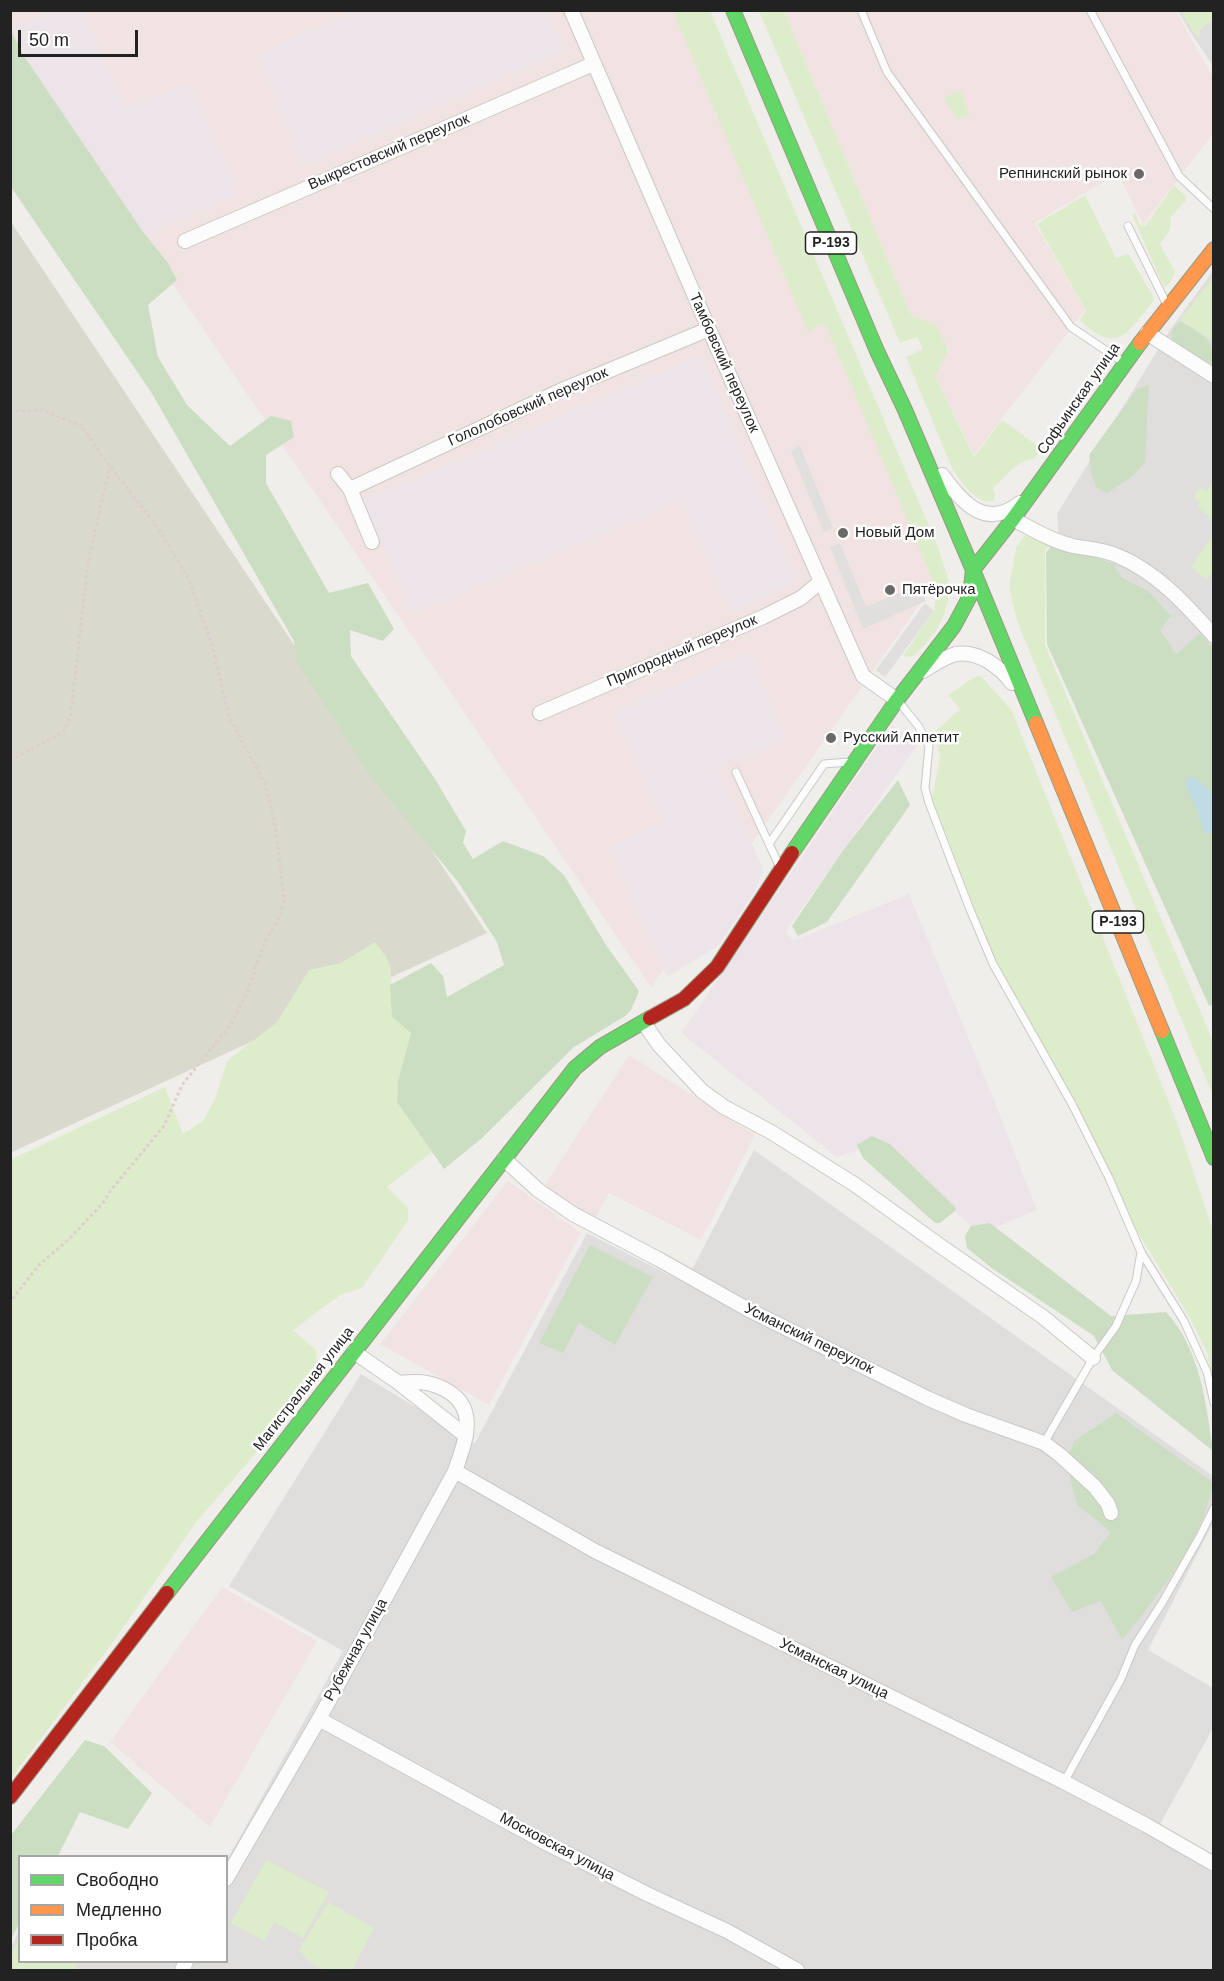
<!DOCTYPE html>
<html>
<head>
<meta charset="utf-8">
<style>
	body { margin:0 }
	#map { position:relative; width:1224px; height:1981px; overflow:hidden; background:#f0eeeb; font-family:Arial,sans-serif }
	canvas { display:block }
	.frame { position:absolute; inset:0; border:12px solid #222; pointer-events:none }
	.legend { position:absolute; left:18px; top:1855px; width:210px; height:108px; box-sizing:border-box; background:#fff; border:2px solid #a7a7a7; margin:0; padding:8px 10px; list-style:none; font-size:18px; color:#222 }
	.legend li { display:flex; align-items:center; gap:12px; height:30px }
	.legend b { width:30px; border:2px solid #a7a7a7 }
	.scale { position:absolute; left:18px; top:30px; width:120px; height:27px; box-sizing:border-box; border:3px solid #222; border-top:0; padding-left:8px; font-size:18px; line-height:21px; white-space:nowrap; color:#222; -webkit-text-stroke:4px #fff; paint-order:stroke }
</style>
</head>
<body>
<div id="map">
<canvas width="1224" height="1981"></canvas>
<div class="frame"></div>
<ul class="legend">
<li><b style="height:8px;background:#63d668"></b>Свободно</li>
<li><b style="height:8px;background:#ff974d"></b>Медленно</li>
<li><b style="height:8px;background:#b3261e"></b>Пробка</li>
</ul>
<div class="scale">50 m</div>
</div>
<script>
const c = document.querySelector('canvas').getContext('2d');
c.lineJoin = 'round';
function fillPath(path, color) { c.fillStyle = color; c.fill(path, 'evenodd'); }
function strokePath(path, color, width, dash) { c.strokeStyle = color; c.lineWidth = width; c.lineCap = dash ? 'butt' : 'round'; c.setLineDash(dash || []); c.stroke(path); }
function label(font, color, halo, rows, align = 'center') {
  c.font = font + ' Arial,sans-serif'; c.lineWidth = 5; c.setLineDash([]); c.textBaseline = 'middle'; c.strokeStyle = halo; c.fillStyle = color; for (const [text, x, y, turn = 0] of rows) {
    c.save(); c.translate(x, y); c.rotate((+turn || 0) * Math.PI / 180); c.textAlign = isNaN(turn) ? turn : align; if (halo) c.strokeText(text, 0, 0); c.fillText(text, 0, 0); c.restore();
  }
}
fillPath(new Path2D(`
	M1178,11h35v55l-22,-33z
	M1213,271v734l-146,-356 -10,-135 113,-184z
	M754,1150l459,326v47l-65,127 65,38v40l-60,109 60,36v97h-1202v-24l8,-15 1,31h144l5,1 1,-1h56l1,-102 116,-209 -114,-65 132,-212 114,69 112,-210 98,50z`), '#dfdedc');
fillPath(new Path2D(`
	M10,11h695l229,573 -283,403 -640,-940z
	M784,11h392l37,67v55l-70,92 -25,-52 -83,50 50,87 -111,145 -39,-79v-52l-24,-8z
	M629,1055l126,80 -54,105 -92,-47 -14,26 -15,-7 -35,-27z
	M508,1181l73,52 -92,172 -109,-61z
	M222,1587l95,54 -107,186 -100,-85z`), '#f1e3e1');
fillPath(new Path2D(`
	M356,10l190,1 18,40 -260,115 -47,-112z
	M52,11h31l41,98 66,-26 48,111 -65,29 -38,19 -99,-160 -24,-55z
	M701,355l96,227 -67,31 -48,-112 -270,113 -50,-116 70,-26z
	M749,652l36,88 -67,29 45,100 -8,22 -37,55 -51,31 -59,-131 56,-24 -51,-109z
	M892,725l26,19 -132,187 4,8 5,1 114,-46 83,201 45,115 -57,24 -100,-91 -43,14 -156,-124z`), '#ede4e9');
fillPath(new Path2D(`
	M11,222l476,711 -477,220z`), '#d9d9cd');
fillPath(new Path2D(`
	M1188,10l25,1v9l-13,10 -1,10 -17,-26z
	M673,11h37l230,541c1,8 5,15 7,23 8,30 -11,64 -36,82l-8,-1 31,-45 2,-12 -3,-18 -107,-256 -4,-1 -14,7z
	M759,11h25l127,305 24,8 13,26 -13,26 39,81 28,-37 40,29 -8,10c-18,2 -29,18 -41,30l2,5 -1,7c-17,5 -34,-20 -42,-33l-46,-111 17,-8 -6,-12 -17,6z
	M960,91l10,24 -12,5 -14,-22z
	M1174,185l11,10 1,5 -15,17 -1,13 -10,14 15,28 -5,11 -6,4 -32,-72 3,-2 5,12 5,1z
	M1085,195l31,63 11,-4 2,1 24,41 1,4c-24,30 -37,58 -74,20l6,-9 -49,-87z
	M1213,277v64l-33,-21z
	M1213,482v37l-16,-12 3,-5 -7,-5 7,-9 6,3z
	M1025,535l29,8 -9,6v96l168,396v55l-196,-475 -8,-34 7,-39z
	M1213,535v36l-6,9 -16,-13z
	M981,676l31,35 166,414 35,106v151l-6,-30 -18,-36 -49,-80 -115,-214 -30,-61 -63,-162 8,-41 -4,-27 24,-22 -12,-14 27,-18z
	M375,942l12,16 4,12 1,47 19,16 -13,47 -1,22 35,50 -45,35 21,21v12l-46,68 -22,7 -47,35 23,20 2,23 -64,82 -57,66 -81,117 -105,140 -1,-618 155,-73 18,47 20,-13 12,-22 12,-38 50,-39 32,-52 32,-7z
	M266,1860l63,32 -26,46 -29,-16 -10,19 -33,-18z
	M328,1902l46,26 -22,42c-26,1 -36,1 -53,-20z
	M19,1938l1,24h58l-4,8h-63v-15z`), '#ddeccb');
fillPath(new Path2D(`
	M10,29l14,27 119,176 25,31 9,17 -29,25 10,52 29,48 43,41 41,-30 20,5 3,16 -28,18v28l63,110 39,-10 26,46 -11,12 -33,-11 1,26 84,123 31,52 -3,12 10,16 30,-18 40,15 21,19 42,70 33,46 -8,19 -6,6 -51,31 -93,92 -37,30 -47,-67 1,-22 13,-47 -19,-16 -2,-32 41,-22 12,13 4,21 57,-32 -7,-23 -39,-60 -90,-109 -71,-111 -3,-21 -143,-249 -140,-205z
	M1180,321c17,11 37,17 32,41l-6,3 -34,-23 -1,-10z
	M1149,385l-4,77 -12,14 -26,17 -10,-5 -6,-15 -2,-18 48,-66z
	M1051,546l34,7 29,11 8,14 26,13 23,25 -11,14 16,24 24,-21 13,16v144l-18,-15 -9,1 19,54 8,1 1,170 -5,2 -162,-362 -1,-91z
	M898,780l12,25 -83,117 -29,14 -6,-10 52,-77z
	M872,1136l18,8 66,64 -1,3 -15,12h-5l-72,-65 -6,-13z
	M990,1223l121,93 55,-4c34,37 40,90 47,139l-101,-81 -18,-34 -101,-67 -26,-21 -2,-12 6,-10z
	M590,1245l63,32 -38,68 -36,-22 -16,30 -24,-10z
	M1116,1413l97,70c-10,58 -55,112 -91,157l-21,-39 -29,11 -21,-35 43,-23 17,-22 -34,-27 -11,-44 8,-20z
	M85,1740l19,6 48,47 -24,36 -48,-17 -22,44h-38l-1,68 -8,16v-105z`), '#cbdec1');
fillPath(new Path2D(`
	M800,446l33,82 -9,4 -33,-81z
	M840,543l26,64 52,-22 8,16 -63,28 -33,-82z
	M925,603l9,8 -49,66 -9,-7z`), '#e0dfde');
fillPath(new Path2D(`
	M1190,777l5,1 18,15v41l-8,-1c-4,-7 -5,-16 -8,-24 -5,-9 -10,-18 -12,-28z`), '#bfdbe3');
const lane = new Path2D(`
	M861,10l26,62 184,255 52,35
	M1090,10l89,166 35,33
	M1128,226l40,81
	M899,702l20,25 10,19 -4,42 4,15 40,104 24,57 79,140 37,74 32,74 43,69 23,51 7,31
	M736,772l33,72
	M779,865l-10,-21 55,-80 25,-2
	M1044,1443l49,-85 23,-32 20,-45 5,-29
	M1064,1782l57,-103 14,-34 27,-42 37,-65 15,-30`);
const street = new Path2D(`
	M571,10l138,319 154,347 34,24
	M185,241l408,-177
	M1147,333l67,43
	M338,474l12,15 22,53
	M942,475c21,28 43,55 78,28
	M350,489l212,-99 147,-61
	M1013,519c19,10 39,22 60,27 15,3 30,3 45,10 39,16 68,49 96,80
	M923,671c10,-6 21,-14 33,-17 22,-4 44,13 56,29
	M540,713l223,-96 38,-19 19,-16
	M644,1023l15,22 43,46 22,16 47,25 83,52 85,61 104,72 50,41
	M504,1159l34,31 35,24 87,46 89,50 180,89 37,16 78,28 16,12 35,32 13,17 3,9
	M399,1383l67,53
	M455,1471l140,80 469,231 82,43 68,39
	M319,1719l229,125 99,50 80,37 70,39
	M226,1879l93,-160 136,-248c10,-29 25,-64 -11,-82 -16,-8 -28,-8 -45,-6l-45,-31
	M182,1970l4,-8`);
const fast = new Path2D(`
	M733,10l144,341 28,59 68,160 63,153
	M792,853l105,-153 57,-74 16,-30 3,-26 40,-51 127,-176
	M1162,1031l52,127
	M167,1593l408,-525 25,-21 50,-29`);
const slow = new Path2D(`
	M1140,343l74,-94
	M1036,723l126,308`);
const jam = new Path2D(`
	M650,1018l34,-19 33,-32 75,-114
	M10,1797l157,-204`);
strokePath(lane, '#c9c8c7', 9);
strokePath(street, '#c9c8c7', 16);
strokePath(fast, '#999a82', 16);
strokePath(slow, '#999a82', 16);
strokePath(jam, '#999a82', 16);
strokePath(new Path2D(`
	M10,412l32,-2 40,16 20,30 54,69 32,52 24,68 17,71 37,70 10,45 8,68 -3,15 -18,32 -16,47 -15,30 -50,62 -18,41 -53,64 -8,13 -35,37 -29,25 -29,37
	M10,760l45,-23 10,-7 6,-18 17,-150 22,-96`), '#dccecd', 3, [3, 3]);
strokePath(lane, '#fdfcfc', 7);
strokePath(street, '#fdfcfc', 14);
strokePath(fast, '#63d668', 14);
strokePath(slow, '#ff974d', 14);
strokePath(jam, '#b3261e', 14);
for (const [x, y, r, color] of [
	[1139,174,6,"#6a6968"],
	[843,533,6,"#6a6968"],
	[890,590,6,"#6a6968"],
	[831,738,6,"#6a6968"]
]) { const dot = new Path2D(); dot.arc(x, y, r, 0, 2 * Math.PI); c.fillStyle = color; c.fill(dot); strokePath(dot, '#fff', 2); }
for (const [x, y, w] of [
	[831,243,51],
	[1118,922,51]
]) { const box = new Path2D(); box.roundRect(x - w / 2, y - 11, w, 22, 4.5); c.fillStyle = '#fff'; c.fill(box); strokePath(box, '#222', 1.5); }
label('bold 14px', '#222', null, [
	["Р-193",831,243],
	["Р-193",1118,922]
]);
label('15px', '#222', '#fff', [
	["Выкрестовский переулок",389,152,-23],
	["Тамбовский переулок",724,363,66],
	["Софьинская улица",1079,399,-55],
	["Гололобовский переулок",528,407,-24],
	["Пригородный переулок",682,651,-23],
	["Усманский переулок",809,1339,26],
	["Магистральная улица",304,1389,-52],
	["Рубежная улица",356,1650,-61],
	["Усманская улица",834,1669,26],
	["Московская улица",557,1847,28]
]);
label('15px', '#222', '#fff', [
	["Репнинский рынок",1127,174,"right"],
	["Новый Дом",855,533],
	["Пятёрочка",902,590],
	["Русский Аппетит",843,738]
], 'left');
</script>
</body>
</html>
